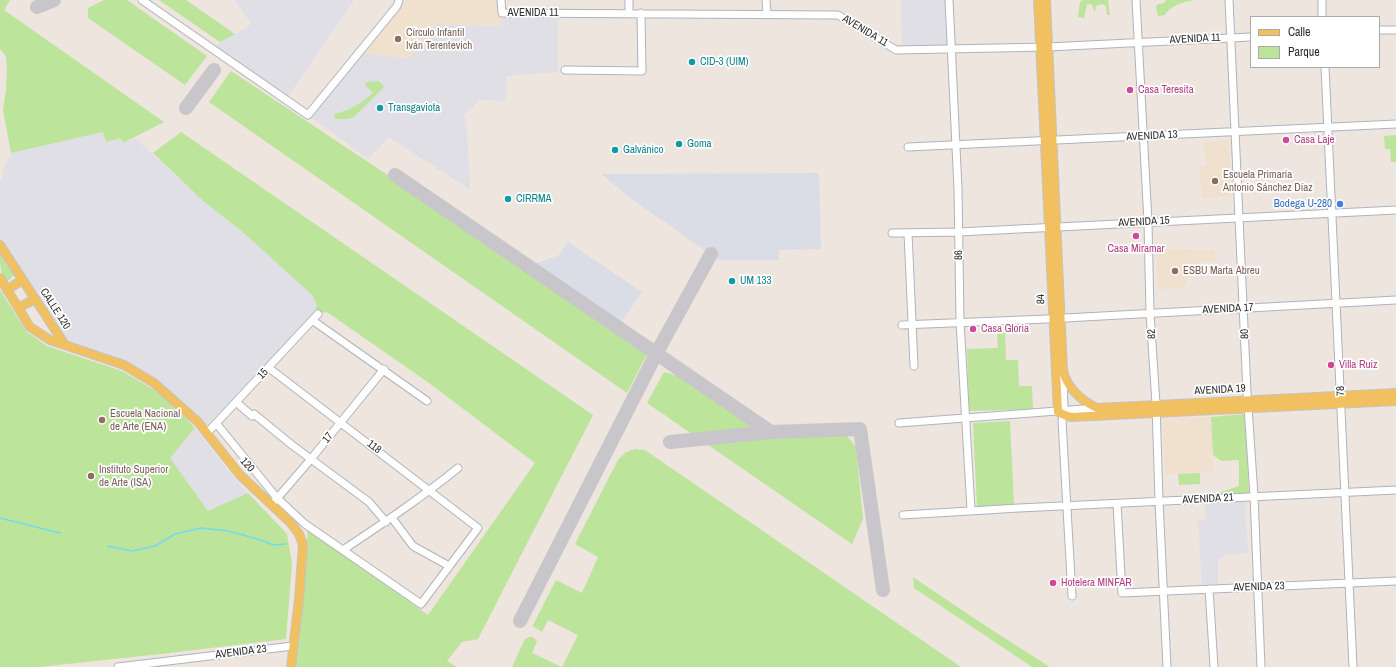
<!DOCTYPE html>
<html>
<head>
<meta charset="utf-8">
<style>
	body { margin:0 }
	#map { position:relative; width:1396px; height:667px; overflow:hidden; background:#eee5de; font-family:"Archivo Narrow",sans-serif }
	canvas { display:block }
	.legend { position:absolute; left:1250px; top:16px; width:130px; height:52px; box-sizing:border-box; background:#fff; border:1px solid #ababab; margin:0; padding:5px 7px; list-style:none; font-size:12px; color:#2c2c2c }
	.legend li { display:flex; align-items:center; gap:8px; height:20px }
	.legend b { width:20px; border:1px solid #ababab }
</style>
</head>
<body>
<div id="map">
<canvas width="1396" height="667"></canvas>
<ul class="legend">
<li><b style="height:5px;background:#f1c060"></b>Calle</li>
<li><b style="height:11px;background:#bce49b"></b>Parque</li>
</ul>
</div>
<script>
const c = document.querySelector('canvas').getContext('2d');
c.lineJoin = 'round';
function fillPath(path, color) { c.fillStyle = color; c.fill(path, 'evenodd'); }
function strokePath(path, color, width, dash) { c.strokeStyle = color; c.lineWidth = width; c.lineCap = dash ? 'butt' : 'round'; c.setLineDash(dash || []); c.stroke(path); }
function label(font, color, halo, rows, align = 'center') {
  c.font = font + ' "Archivo Narrow",sans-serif'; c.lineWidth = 3.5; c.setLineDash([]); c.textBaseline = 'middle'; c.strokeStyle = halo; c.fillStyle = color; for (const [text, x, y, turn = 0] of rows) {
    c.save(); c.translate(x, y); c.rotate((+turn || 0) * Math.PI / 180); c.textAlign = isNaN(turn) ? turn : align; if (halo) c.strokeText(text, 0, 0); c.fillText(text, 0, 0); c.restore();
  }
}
fillPath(new Path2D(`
	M234,0h120l-67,98 -72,-50 5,-6 28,-15 3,-4z
	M901,0h48l2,50h-49z
	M502,13h56v59l-51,4 -2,25 -25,-1 -16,15 3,16 3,59 -81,-53 -21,22 -60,-44 51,-62 50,5 28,-34 64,2z
	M103,132l3,10 14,-4 3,5 12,-5 67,62 43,34 18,16 49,45 5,10 -3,9 -111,115 -49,-46 -30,-18 -59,-20 -65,-100v-64l2,-1 1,-10 8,-17z
	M195,428l35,45 18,20 -40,18 -38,-53z
	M1245,501l3,52 -24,2 -1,4 -5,1v24h-16l-4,-64 8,-1 -1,-17z`), '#e0dfe6');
fillPath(new Path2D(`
	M405,0h96l1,26 -65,-2 -28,34 -50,-5z
	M1229,140l2,56 -29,2 -3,-32 7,-1 -2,-23z
	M1191,249l5,2 19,-1 1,11 -22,2 1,5 -6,6 -2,7 -4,7 -25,1 -2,-39z
	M1211,417l2,54 -48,3 -3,-56z`), '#efe1ce');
fillPath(new Path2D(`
	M819,173l2,76 -42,1v10h-60l-82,-57 -36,-29z
	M568,242l74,50 -24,35 -89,-61 30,-11z`), '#dadde6');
fillPath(new Path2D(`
	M0,0h10l-6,10 160,112 -41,21 -3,-5 -14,4 -3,-10 -92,21 -8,-43 3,-20 1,-23 -1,-11 -6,-7z
	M104,0h23l80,56 -22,29 -97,-67v-10z
	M159,0h27l49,34 -15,8z
	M1083,0h25l2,15h-3l-1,-9 -4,-2 -6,2 -1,6 -1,-1 -2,-6 -5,-1 -3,14 -6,-1 2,-15z
	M1166,0h29c-11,2 -25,5 -30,15l-7,1 -2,-9 2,-3 6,-1z
	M231,71l241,160 175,123 -20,39 -418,-291z
	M379,81l5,6 -30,30 -6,2h-13l-1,-5 14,-4 12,-7 13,-10 -8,-8 2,-3z
	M181,132l412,283 -115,224 -16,3 -15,19 10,6h-163l14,-137 120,85 107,-152 -106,-80 -102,-71 -13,2 3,-9 -5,-10 -67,-61 -43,-34 -49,-47z
	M1396,135v27h-5l-1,-13h-5l-1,-13z
	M0,254l14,21 -6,6c-8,-5 -8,-17 -8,-27z
	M0,290l27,42 20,14 75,25 29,17 20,15 24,25 -25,30 38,53 40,-18 39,41 5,29 -6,76 -125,15 -122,13h-39z
	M997,332h8l1,28h12l1,26h13l1,23 -64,2 -2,-62 31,-1z
	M664,372l18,5 94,61 64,-4 7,2 9,11 7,72 -11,25 -205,-141z
	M1245,414l4,80 -30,2 2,-4 18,-6v-25l-2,-1 -16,1 -8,-6 -2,-38z
	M1010,421l4,84 -37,2 -4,-84z
	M635,449l10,1 316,217h-399l16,-32 -30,-15 -6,12 -8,-5 -1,-2 23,-45 26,13 16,-36 -23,-13 43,-84 8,-8z
	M1200,473v11l-21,1 -1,-11z
	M913,577l65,44 72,46h-18l-118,-79z
	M529,637h4l4,4 -5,12 30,14h-50l13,-28z`), '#bce49b');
strokePath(new Path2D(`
	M0,518l60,15
	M108,546l24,5 23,-5 20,-12 26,-6 27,3 26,7 20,7 12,-1`), '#72dbef', 1.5);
strokePath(new Path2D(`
	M37,7l17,-7
	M186,108l28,-38
	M395,175c125,86 250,172 376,257
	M670,442l101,-10 89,-3 23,161
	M520,621l136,-267 55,-100`), '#c8c6ca', 14);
const minor = new Path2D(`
	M142,0l166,115 89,-109 2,-6
	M501,0l1,13 336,2 58,35 152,-3 203,-10
	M629,0v13
	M766,0l1,14
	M949,0l9,189 2,133 11,188
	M1136,0l12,222 2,91 6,91 3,97 8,166
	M1229,0l18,392 7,104 7,171
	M1322,0v17
	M1379,30h17
	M1325,67l28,600
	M565,70l77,1 -1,-58
	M908,147l488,-23
	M892,233l67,-1 437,-22
	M908,233l6,133
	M312,320l115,81
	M902,325l145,-6 349,-19
	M1063,375l1,34 -2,12 10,175
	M236,402l16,14 2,-2 38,31 77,57 17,20
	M216,423l61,75 28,26 116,80 57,-76 -209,-160
	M899,423l198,-15
	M207,433l111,-119
	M274,502l37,-43 73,-90
	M1117,504l5,89 274,-12
	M903,515l116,-7 377,-18
	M392,518l21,28 36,20
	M343,550c39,-26 78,-52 115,-82
	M1209,589l5,78
	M118,667l175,-21`);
const major = new Path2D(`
	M1038,0l20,412 9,4 5,1 324,-16
	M1046,0l17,371c5,18 17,29 34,37l299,-15
	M0,245l65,100
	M0,278l30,49 20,13 74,25 30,18 44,39 42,53 50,47 9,12 4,11 -4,54 -8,68
	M7,290l15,-10
	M18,308l17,-9`);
strokePath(minor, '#afb3bc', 9);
strokePath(major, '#c4c4c4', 10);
strokePath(minor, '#fff', 7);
strokePath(major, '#f1c060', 8);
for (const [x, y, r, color] of [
	[398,39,4,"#8d6e63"],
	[692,62,4,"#0f9aa8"],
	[1130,90,4,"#d1479c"],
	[380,108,4,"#0f9aa8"],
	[1286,140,4,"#d1479c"],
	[679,144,4,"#0f9aa8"],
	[615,150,4,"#0f9aa8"],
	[1215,181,4,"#8d6e63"],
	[508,199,4,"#0f9aa8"],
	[1340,204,4,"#3f7fe0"],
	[1136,236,4,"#d1479c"],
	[1175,271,4,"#8d6e63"],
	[732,281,4,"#0f9aa8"],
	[973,329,4,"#d1479c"],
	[1331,365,4,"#d1479c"],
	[102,420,4,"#8d6e63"],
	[91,476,4,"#8d6e63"],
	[1053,583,4,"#d1479c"]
]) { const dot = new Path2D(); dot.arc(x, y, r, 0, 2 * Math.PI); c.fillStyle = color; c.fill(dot); strokePath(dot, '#fff', 1.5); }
label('11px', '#2c2c2c', '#fff', [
	["AVENIDA 11",533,13],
	["AVENIDA 11",865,31,31],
	["AVENIDA 11",1195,39,-3],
	["AVENIDA 13",1152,136,-3],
	["AVENIDA 15",1144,222,-3],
	["86",959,255,-91],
	["84",1041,299,-92],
	["CALLE 120",55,309,57],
	["AVENIDA 17",1228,309,-3],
	["82",1152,334,-94],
	["80",1245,334,-93],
	["15",263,374,-46],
	["AVENIDA 19",1220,390,-3],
	["78",1341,391,-93],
	["17",328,438,-51],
	["118",374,447,37],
	["120",247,465,49],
	["AVENIDA 21",1208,499,-3],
	["AVENIDA 23",1259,587,-2],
	["AVENIDA 23",241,652,-7]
]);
label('11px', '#785e54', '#fff', [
	["Círculo Infantil",406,33],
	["Iván Terentevich",406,46],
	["Escuela Primaria",1223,175],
	["Antonio Sánchez Díaz",1223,188],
	["ESBU Marta Abreu",1183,271],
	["Escuela Nacional",110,414],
	["de Arte (ENA)",110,427],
	["Instituto Superior",99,470],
	["de Arte (ISA)",99,483]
], 'left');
label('11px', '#0d838f', '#fff', [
	["CID-3 (UIM)",700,62],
	["Transgaviota",388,108],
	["Goma",687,144],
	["Galvánico",623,150],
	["CIRRMA",516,199],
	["UM 133",740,281]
], 'left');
label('11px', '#b23c85', '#fff', [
	["Casa Teresita",1138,90],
	["Casa Laje",1294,140],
	["Casa Miramar",1136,249,"center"],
	["Casa Gloria",981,329],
	["Villa Ruiz",1339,365],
	["Hotelera MINFAR",1061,583]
], 'left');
label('11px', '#366cbe', '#fff', [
	["Bodega U-280",1332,204]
], 'right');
</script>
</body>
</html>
